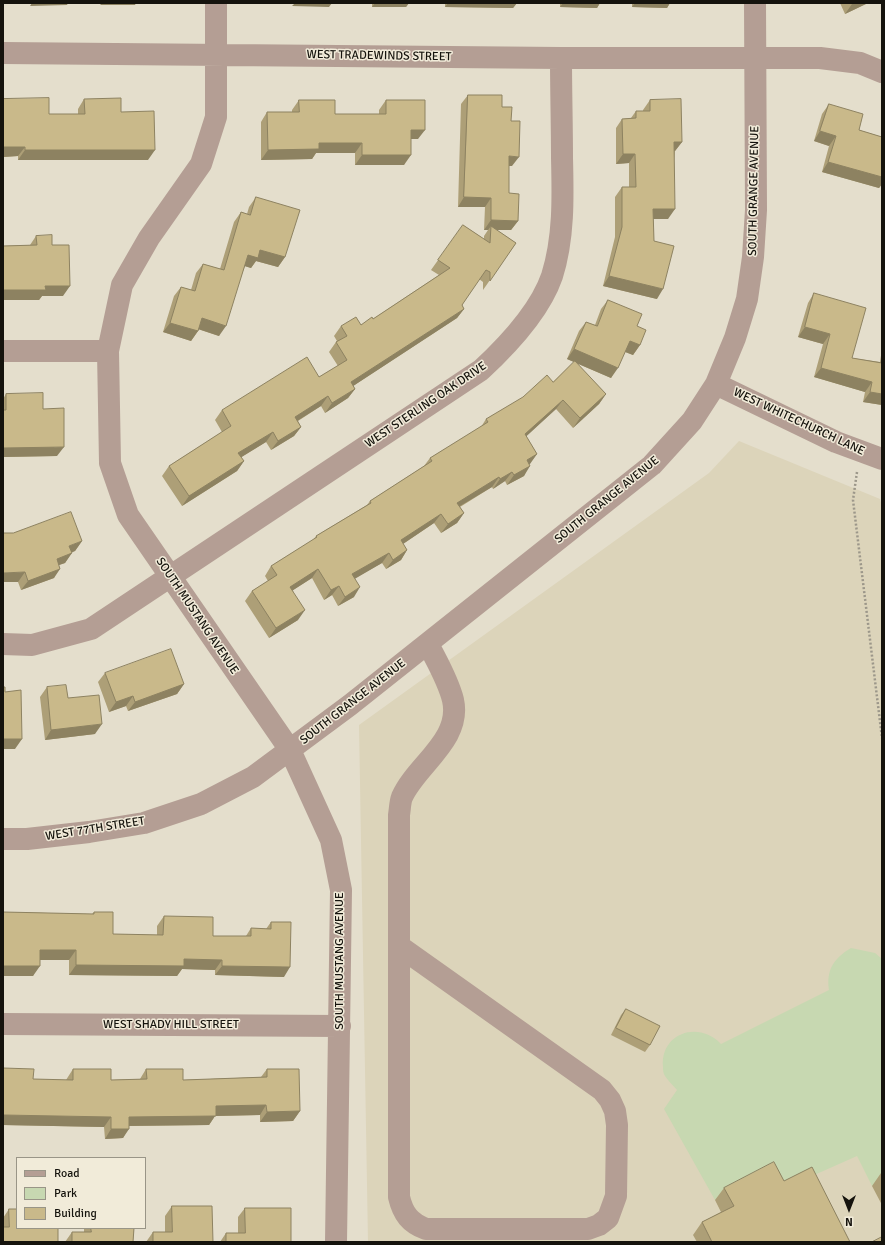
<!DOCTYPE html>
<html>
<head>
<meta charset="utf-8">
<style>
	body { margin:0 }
	#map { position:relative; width:885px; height:1245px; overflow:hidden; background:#e4decc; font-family:Signika,sans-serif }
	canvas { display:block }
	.frame { position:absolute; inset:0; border:4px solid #15130d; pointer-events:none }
	.legend { position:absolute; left:16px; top:1157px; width:130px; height:72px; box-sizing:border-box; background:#f1ebd9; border:1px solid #999587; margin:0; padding:5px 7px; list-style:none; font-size:12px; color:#15130d }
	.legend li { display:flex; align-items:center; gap:8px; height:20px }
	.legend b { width:20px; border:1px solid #999587 }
	.north { position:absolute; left:829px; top:1189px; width:40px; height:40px; -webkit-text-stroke:3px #f1ebd9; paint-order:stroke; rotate:180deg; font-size:11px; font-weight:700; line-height:16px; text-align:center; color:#15130d }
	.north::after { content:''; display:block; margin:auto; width:14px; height:18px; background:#15130d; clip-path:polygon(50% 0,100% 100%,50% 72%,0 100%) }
</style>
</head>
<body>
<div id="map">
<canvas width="885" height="1245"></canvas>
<div class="frame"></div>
<ul class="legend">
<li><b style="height:5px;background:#b49e94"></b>Road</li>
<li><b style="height:11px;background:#c7d8b1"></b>Park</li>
<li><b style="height:11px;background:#c9b98a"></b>Building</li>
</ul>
<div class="north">N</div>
</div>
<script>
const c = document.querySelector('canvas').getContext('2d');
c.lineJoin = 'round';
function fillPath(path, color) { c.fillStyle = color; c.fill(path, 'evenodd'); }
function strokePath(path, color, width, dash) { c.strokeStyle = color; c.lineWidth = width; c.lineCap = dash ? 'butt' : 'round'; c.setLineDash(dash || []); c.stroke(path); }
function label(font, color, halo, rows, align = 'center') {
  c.font = font + ' Signika,sans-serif'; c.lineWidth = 3; c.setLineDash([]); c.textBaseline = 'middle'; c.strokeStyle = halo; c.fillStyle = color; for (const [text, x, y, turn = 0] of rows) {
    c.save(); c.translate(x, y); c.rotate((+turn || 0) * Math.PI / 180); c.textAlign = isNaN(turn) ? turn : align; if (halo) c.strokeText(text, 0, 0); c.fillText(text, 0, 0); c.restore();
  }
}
fillPath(new Path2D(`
	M739,441l141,58 2,7v736h-514l-9,-517 350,-252z`), '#dcd4ba');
fillPath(new Path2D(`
	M851,948l24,5 7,6v221l-10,6 -15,-30 -54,24 -88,20 -51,-91 13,-19c-4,-5 -9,-9 -12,-14 -2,-3 -2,-6 -2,-9 -3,-34 36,-47 58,-23l108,-54c-3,-20 5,-32 22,-42z`), '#c7d8b1');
strokePath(new Path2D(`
	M857,472l-4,28 29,238`), '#9c978a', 2.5, [2, 2]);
strokePath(new Path2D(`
	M216,3v114l-15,47 -52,74 -27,47 -14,66 2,112 18,52 162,235 41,90 10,50 -5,352
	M3,53l558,5h259l40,5 22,9
	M3,351h105
	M716,384l120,58 46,17
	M3,644l29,1 59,-16 390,-259c27,-25 59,-59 71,-94 12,-38 11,-79 10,-118 0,-33 -1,-67 -1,-100
	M3,839h24l62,-7 55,-9 57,-19 52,-27 97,-72 302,-240 40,-44 24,-37 19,-46 12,-39 6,-42 3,-47 -1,-207
	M399,946l203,144 8,10 5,11 2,14 -1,71 -8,22 -9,7 -11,4h-162c-16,-6 -23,-15 -27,-32v-382c1,-6 1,-13 3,-18 14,-32 60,-57 51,-97 -5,-20 -16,-38 -25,-56
	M3,1024l337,2`), '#b49e94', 22);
fillPath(new Path2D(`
	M372,3h37l-3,4h-34z
	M445,3h72l-4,5 -68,-1z
	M560,3h40l-3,5 -37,-1z
	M632,3h38l-3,5 -35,-1z
	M840,3h28l-23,11z
	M468,95l34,12 9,14 1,45h-3v27l9,28 -7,9h-14l19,13 -33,47v-8l-4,-3 -17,26 2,4 -7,9 -104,68 2,3 -7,9 -23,15 -4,-7 -23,15 3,6 -7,9 -23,14 -5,-8 -25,15 3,4 -7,10 -55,35 -20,-30 7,-10 53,-34 -7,-12 7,-10 97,-33 19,-11 -9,-14 7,-10 1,-1 -3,-5 7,-10 20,-1 12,-6 66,-44 -8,-5 32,-45 21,14v-3l4,-6h-4l1,-23h-27l3,-103z
	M3,99l46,15h29v-5l6,-10 37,13 27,48h-130v-4l-15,1z
	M299,100l36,14h44v-4l7,-10 32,39h-7l-7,26h-49v-12h-39l-4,6 -51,1v-38l6,-10h25v-2z
	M650,100l32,42 -7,9 -7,68h-15l1,22 3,58 -54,-13 12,-49v-40l7,-10h7v-24l-13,1v-36l6,-9 9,-1 5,-7h7v-1z
	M829,104l30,26 23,7v47l-3,4 -57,-16 7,-26 -15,-5 8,-27z
	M256,197l29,60 -7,10 -22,-6 -5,7 -6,-2 -26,70 -21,-7v2l-7,10 -28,-9 11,-36 7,-9 10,3 5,-17 7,-9 17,5 14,-47 7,-10 6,2 2,-7z
	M36,236l16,9 11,51h-21l-3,4h-36v-54l27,-1z
	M814,293l38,65 28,4 2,-13v56l-19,-3 2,-10 -51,-15 9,-33 -25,-7 10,-34z
	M608,300l29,26 3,19 -7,10 -8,-3 -14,26 -35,-15 30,31 -7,10 -26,24 -17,-19 -30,27 11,18 -8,10 -5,12 -17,9 -2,-4 -12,8 -1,-2 -32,20 4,6 -7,10 -16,10 -7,-10 -31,21 4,6 -6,10 -15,9 -4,-6 -27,15 -1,19 -16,9 -6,-11 -8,5 -12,-22 -19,12 5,30 -29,18 -24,-37 7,-10 16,-10 -3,-5 6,-10 42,-26 3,-4 51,-31 3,-4 54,-35 6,-8 51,-31 5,-8 67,-37 21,-20 -7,-3 12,-28 7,-9 9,3 6,-16z
	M6,394l37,15 14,47 -54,1v-58z
	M82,541l-7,10 -3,1 -7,11 -6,2 -5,13 -33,12 -3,-8h-15z
	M105,673l79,11 -7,10 -49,17 -2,-5 -17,6 -11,-30z
	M47,687l21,11 27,36 -50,6 -5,-43z
	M3,912l89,2 2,-2 19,22 44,1v-9l7,-10 49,20h33l5,-8 15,1 5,-7 13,55 -69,-2v-5l-33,-1 -5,7 -108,-1v-15h-29l-7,16h-30z
	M626,1009l24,36 -5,7 -34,-17 10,-20z
	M3,1068l30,11 33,1 7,-11 38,11 29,-1 6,-10 37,11 78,-3 6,-8 33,42 -7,10 -33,1v-7l-45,1 -6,9 -80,1 -6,12 -18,1 -1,-12 -101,-2z
	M882,1172v33l-10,-19 9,-13z
	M784,1181l66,61h-153l-4,-7 9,-13 19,-10 -6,-12 9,-12z
	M172,1206l41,36h-67l7,-10h12v-16z
	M245,1208l46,34h-71l6,-9h12v-16z
	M9,1209l49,33h-55v-24z
	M84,1228h50l-1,14h-68l7,-10h12z`), '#ad9f77');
fillPath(new Path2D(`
	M32,3h36l-1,2 -37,1z
	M102,3h34l-1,2h-35z
	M295,3h37l-3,4 -37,-1z
	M375,3h34l-3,4h-34z
	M448,3h69l-4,5 -68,-1z
	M563,3h37l-3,5 -37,-1z
	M635,3h35l-3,5 -35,-1z
	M855,3h13l-23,11 7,-10z
	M411,130h14l-7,9h-14z
	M820,131l16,5 -7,10 -15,-5z
	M674,142h8l-7,9h-7z
	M319,143h43l-7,10h-39l-4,6 -51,1 7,-10z
	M3,147h22l-7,9 -15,1z
	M25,150h130l-7,10h-130z
	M623,154h12l-6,9 -13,1z
	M362,155h49l-7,10h-49z
	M509,156l10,1 -7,9h-9z
	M828,162l54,15v7l-3,4 -57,-16z
	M464,197l27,1 -6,9h-27z
	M653,209h22l-7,10h-22z
	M491,220l27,1 -7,9h-20v-4l-3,4h-4z
	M260,250l25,7 -7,10 -22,-6 -5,7 -10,-3 7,-10z
	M609,276l54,13 -6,10 -54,-13z
	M45,286h25l-7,10h-21l-3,4h-36v-10z
	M464,309l-7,9 -113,74 7,-10z
	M202,318l24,8 -7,10 -24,-8z
	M170,323l28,8 -7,10 -28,-9z
	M805,327l25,7 -7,10 -25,-7z
	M630,341l10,4 -7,10 -10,-4z
	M574,349l44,19 -7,10 -44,-19z
	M821,368l51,14 -7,10 -51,-15z
	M355,389l-7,9 -23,15 7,-10z
	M870,392l12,2v11l-19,-3z
	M606,394l-7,10 -26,24 7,-10z
	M328,396l-7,10 -32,20 6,-9z
	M563,400l-7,9 -38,35 7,-10z
	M301,427l-7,9 -23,14 7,-9z
	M273,432l-7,10 -34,21 6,-10z
	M64,447l-7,9 -54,1v-9z
	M537,454l-7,10 -10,6 7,-10z
	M244,461l-7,10 -55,35 7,-10z
	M530,466l-6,10 -17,9 7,-10z
	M512,472l-7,9 -12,8 7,-10z
	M499,477l-7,10 -42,25 7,-9z
	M464,513l-7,10 -16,10 7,-9z
	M441,514l-7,9 -40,27 7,-10z
	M82,541l-7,10 -12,5 6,-10z
	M407,550l-6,10 -15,9 7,-9z
	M72,553l-7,10 -15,5 7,-9z
	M389,553l-7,10 -36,21 6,-10z
	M60,569l-6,9 -33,12 7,-9z
	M318,569l-6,9 -28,18 6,-9z
	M25,572l-7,10h-15v-9z
	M339,586l-7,9 -8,5 7,-10z
	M360,587l-6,10 -16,9 7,-9z
	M305,610l-7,10 -29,18 7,-10z
	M184,684l-7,10 -49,17 7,-9z
	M133,696l-7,10 -17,6 7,-10z
	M102,724l-7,10 -50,6 6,-10z
	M3,739h19l-7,10h-12z
	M40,950h36l-7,10h-36z
	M184,959l38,1 -7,10 -33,-1 -5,7 -108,-1 7,-10z
	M3,966h37l-7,10h-30z
	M222,966l68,1 -6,10 -69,-2z
	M266,1105l-6,10 -45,1 -6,9 -86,1 6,-9 87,-11z
	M300,1111l-7,10 -33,1 7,-10z
	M3,1115l108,2 -7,10 -101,-2z
	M111,1129h18l-6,9 -18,1z`), '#8d8261');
const building = new Path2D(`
	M468,95h34v12h10l-1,14h9l-1,36 -10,-1v37l10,1 -1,27 -27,-1v-22l-27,-1z
	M49,98v16h36l-1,-15 37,-1v14l33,-1 1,39h-130v-3h-22v-48z
	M681,99l1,43h-8l1,67h-22l1,32 20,5 -11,43 -54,-13 13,-49v-40h14l-1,-33h-12l-1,-35 14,-1v-7h14v-11z
	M299,100h36v14h51v-14h39v30h-14v25h-49v-12h-43v6l-51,1 -1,-38h32z
	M829,104l34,10 -4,16 23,7v40l-54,-15 8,-26 -16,-5z
	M256,197l44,13 -15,47 -25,-7 -2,8 -10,-3 -22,71 -24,-8 -4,13 -28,-8 11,-36 14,4 8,-27 21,6 17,-58 9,3z
	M463,225l27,18 1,-17 25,17 -26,38v-9l-4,-2 -24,35 2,4 -113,73 4,7 -23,14 -4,-7 -33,21 6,10 -23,14 -5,-9 -35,21 6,8 -55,35 -20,-30 62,-40 -9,-16 85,-53 12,20 28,-17 -11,-18 11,-6 -6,-10 15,-9 5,8 11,-8 1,2 77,-51 -12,-8z
	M52,235v10h17l1,41h-25l1,4h-43v-44l34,-1 -1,-9z
	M814,293l52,15 -14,50 30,5v31l-12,-2 2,-10 -51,-14 9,-34 -25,-7z
	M608,300l34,14 -5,12 9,4 -6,15 -10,-4 -12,27 -44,-19 12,-27 11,4z
	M575,361l31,33 -26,24 -17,-18 -38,34 12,20 -10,6 3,6 -16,9 -2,-3 -12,7 -1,-2 -42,26 7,10 -16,11 -7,-10 -40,26 6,10 -14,10 -4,-7 -37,21 8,13 -15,10 -6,-11 -8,4 -13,-21 -28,18 15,23 -29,18 -24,-37 25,-16 -6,-9 46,-29 -1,-1 55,-33 -1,-2 62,-40 -2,-3 58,-36 -2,-3 37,-22 24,-22 6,7z
	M43,393v16l21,-1v39l-61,1v-38h3v-16z
	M71,512l11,29 -13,5 3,7 -15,6 3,10 -32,12 -3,-9 -22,1v-40h10z
	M171,649l13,35 -49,18 -2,-6 -17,6 -11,-29z
	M66,685l2,13 31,-3 3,29 -51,6 -4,-43z
	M3,687h2v5l16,-2 1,49h-19z
	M3,912l91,2v-2h19v22l50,1 1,-19 49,1v19h38v-8l20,1v-7h20l-1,45 -68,-1v-6l-38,-1v7l-108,-1v-15h-36v16h-37z
	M626,1009l34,17 -10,19 -34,-17z
	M3,1068l31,1 -1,10 40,1v-11h38v11l36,-1 -1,-10h37v11l84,-3v-8h32l1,42 -33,1 -1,-7 -50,1v10l-87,1v12h-18v-12l-108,-2z
	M774,1162l10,19 28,-14 38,75h-138l-10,-20 32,-16 -10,-18z
	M172,1206h40l1,36h-60v-10h19z
	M245,1208h46v34h-65v-9h19z
	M9,1209h8v19h41v14h-55v-15h6z
	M91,1228h43l-1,14h-61v-10h19z
	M882,1237v5h-10z`);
fillPath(building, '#c9b98a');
strokePath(building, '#8d8261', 1);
label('12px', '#15130d', '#f1ebd9', [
	["WEST TRADEWINDS STREET",379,56,1],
	["SOUTH GRANGE AVENUE",754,191,-89],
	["WEST STERLING OAK DRIVE",426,405,-34],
	["WEST WHITECHURCH LANE",799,422,25],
	["SOUTH GRANGE AVENUE",607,500,-39],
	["SOUTH MUSTANG AVENUE",197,616,56],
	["SOUTH GRANGE AVENUE",353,702,-38],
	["WEST 77TH STREET",95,829,-9],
	["SOUTH MUSTANG AVENUE",340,961,-90],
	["WEST SHADY HILL STREET",171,1025]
]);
</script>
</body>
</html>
